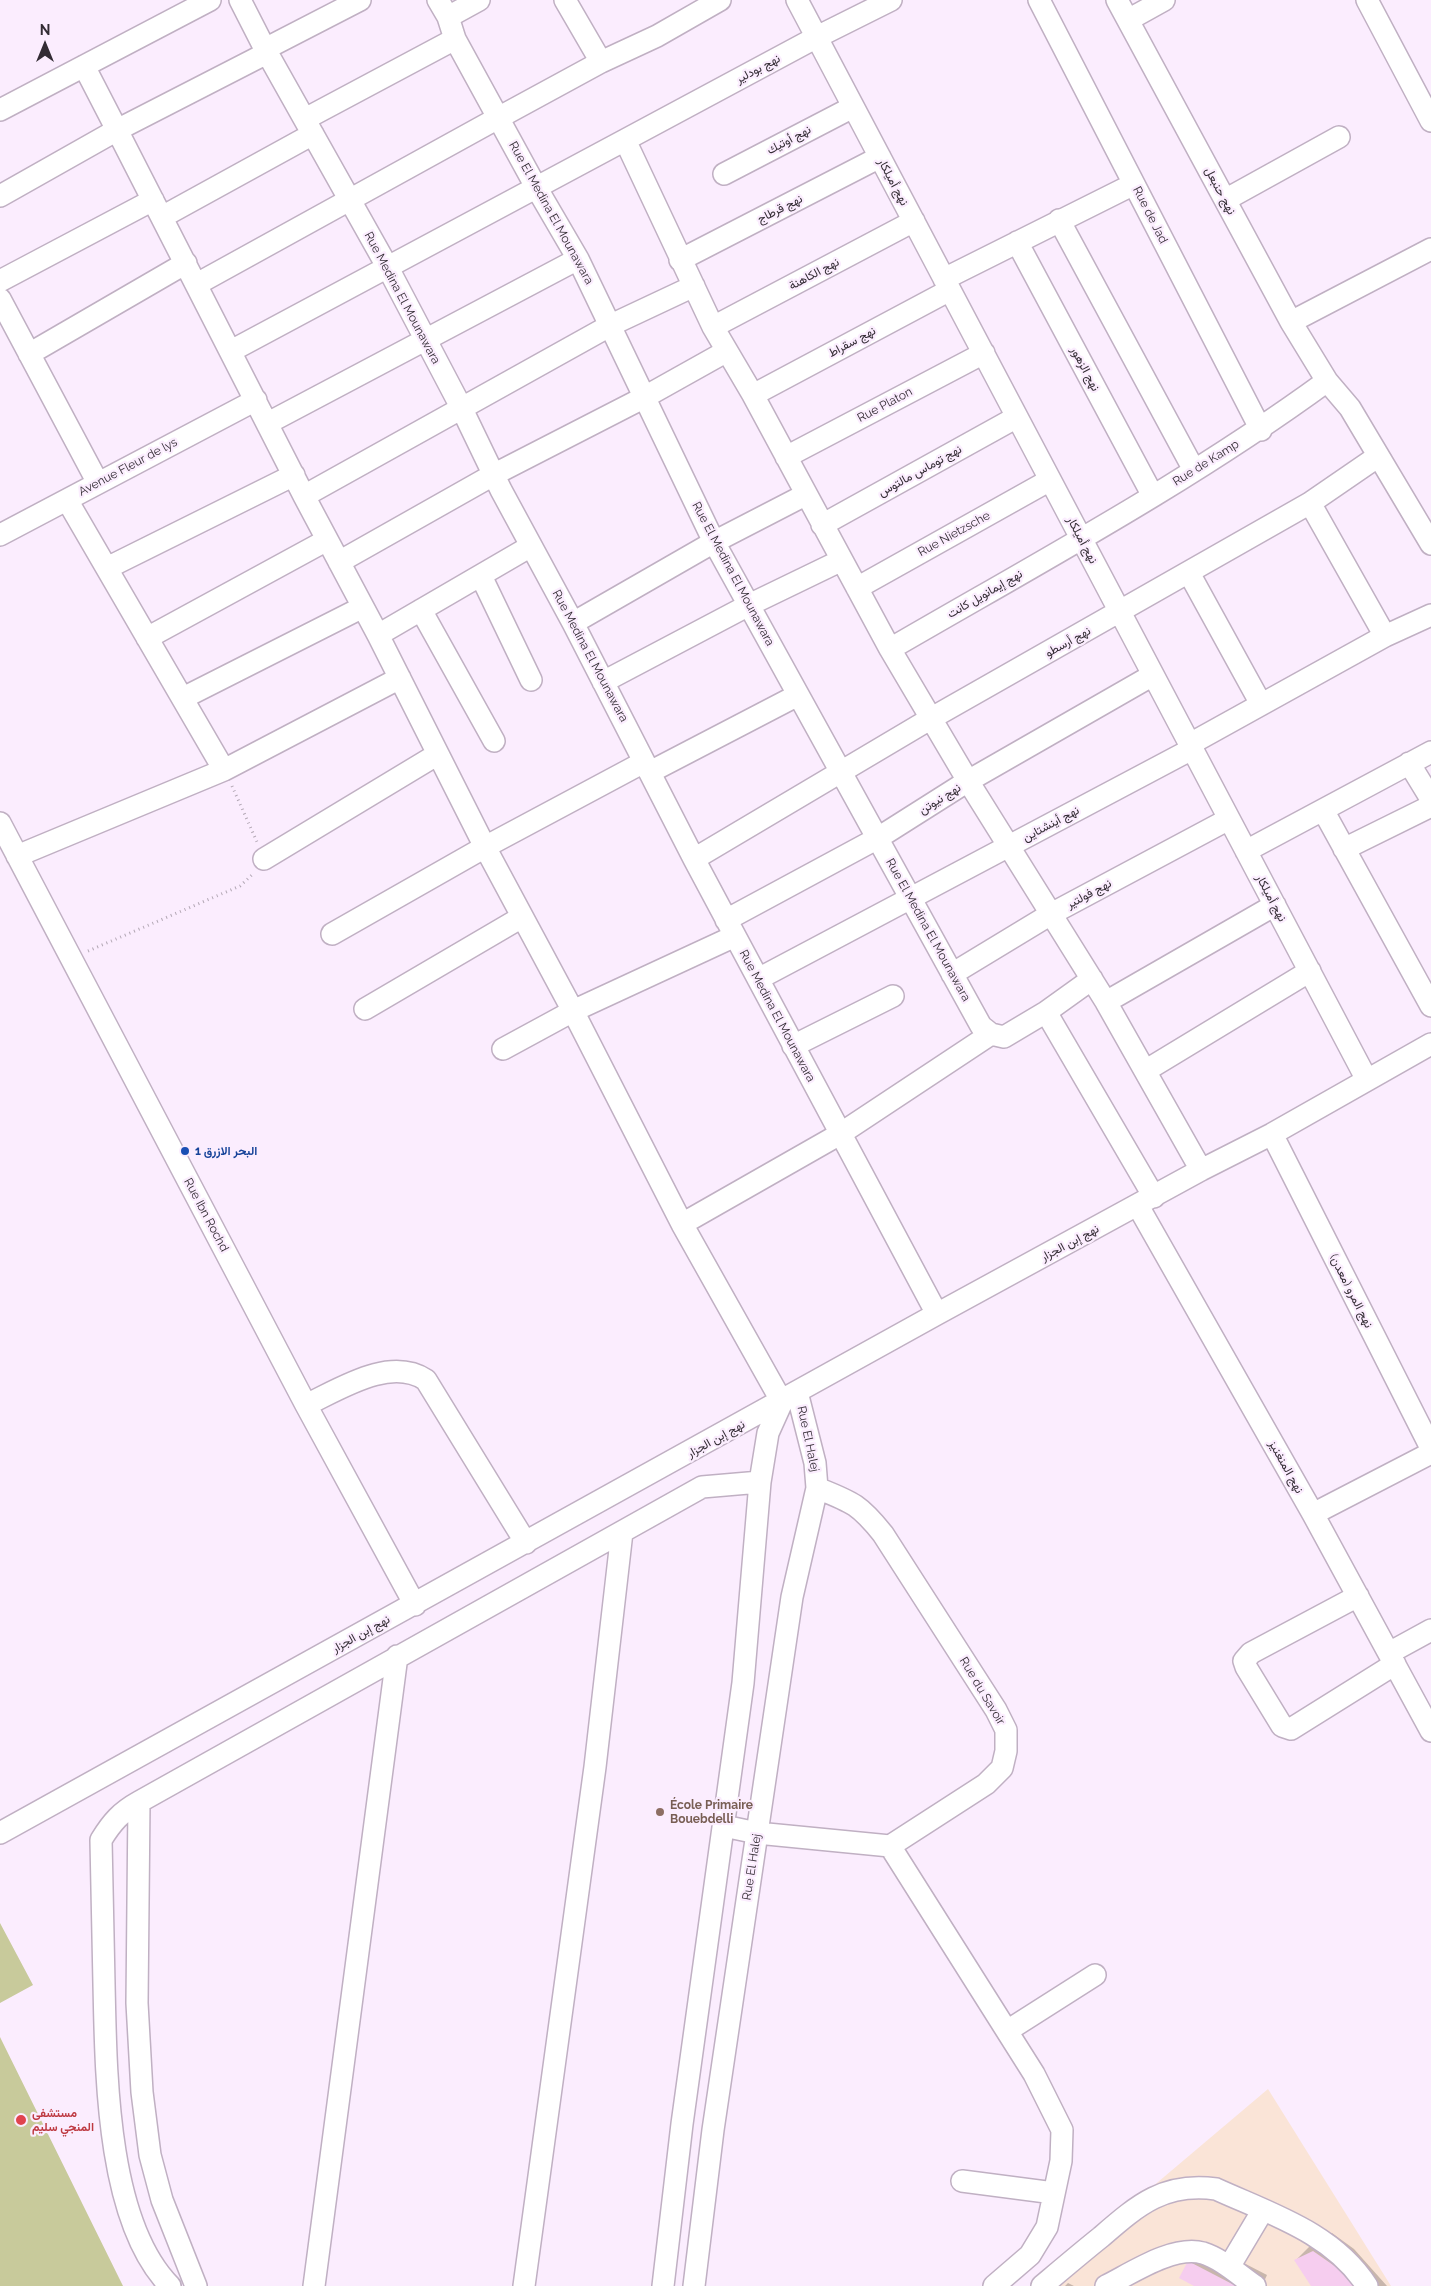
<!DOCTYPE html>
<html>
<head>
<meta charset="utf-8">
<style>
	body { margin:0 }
	#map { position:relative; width:1431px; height:2286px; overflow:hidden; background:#fbedfe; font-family:Raleway,sans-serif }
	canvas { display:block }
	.north { position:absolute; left:20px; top:20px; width:50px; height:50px; -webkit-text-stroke:4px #fbedfe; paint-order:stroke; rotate:0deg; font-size:14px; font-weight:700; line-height:20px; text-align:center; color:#332c34 }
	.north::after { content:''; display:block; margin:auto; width:18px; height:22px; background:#332c34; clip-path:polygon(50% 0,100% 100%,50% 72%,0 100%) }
</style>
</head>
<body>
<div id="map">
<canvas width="1431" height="2286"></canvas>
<div class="north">N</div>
</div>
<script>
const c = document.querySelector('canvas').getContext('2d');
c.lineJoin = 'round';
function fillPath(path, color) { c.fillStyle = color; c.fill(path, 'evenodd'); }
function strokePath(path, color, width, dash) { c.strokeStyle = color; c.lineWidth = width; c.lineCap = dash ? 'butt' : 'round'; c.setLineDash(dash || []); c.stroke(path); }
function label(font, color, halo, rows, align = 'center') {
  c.font = font + ' Raleway,Vazirmatn,sans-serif'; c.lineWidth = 4.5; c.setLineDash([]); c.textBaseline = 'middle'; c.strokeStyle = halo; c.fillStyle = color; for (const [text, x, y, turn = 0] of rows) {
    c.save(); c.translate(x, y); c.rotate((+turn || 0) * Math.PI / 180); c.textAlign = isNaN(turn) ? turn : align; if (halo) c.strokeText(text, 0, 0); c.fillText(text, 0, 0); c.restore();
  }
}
fillPath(new Path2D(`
	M1268,2089l123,197h-356z`), '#fae4d7');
fillPath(new Path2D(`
	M0,1923l33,62 -33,18z
	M0,2037l123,249h-123z`), '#c8ca9b');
fillPath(new Path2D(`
	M1332,2233l22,16 33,37h-75l-16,-26 18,-18z
	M1207,2244l60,31 -5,11h-67l-6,-24z
	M1068,2283l6,3h-9z`), '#0003');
fillPath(new Path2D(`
	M1313,2251l23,16 18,19h-43l-17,-26z
	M1188,2261l48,25h-42l-15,-8z`), '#f6cdef');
const minor = new Path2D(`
	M240,0l25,49 123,219 73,139 40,83 72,133 121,236 243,455
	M438,0l10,17 7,22 81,148 42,72 136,283 267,484 10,8 13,3 42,-25 46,-33
	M565,0l36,62
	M797,0l570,1080
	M1039,0l222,430
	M1117,0l174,322 36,59 23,27 81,136
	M1367,0l64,121
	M448,17l31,-17
	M1128,20l36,-20
	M265,49l95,-49
	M84,66l33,64 150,-77
	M0,110l210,-110
	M305,119l150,-80
	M625,140l192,-103 74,-37
	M724,174l129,-67
	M0,196l117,-66 187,366 74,139 107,212 88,164 109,213 100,178 -14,31 -8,49 -17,201 -61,441 -19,162
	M1225,200l114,-63
	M162,217l151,-83
	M1059,220l135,250
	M1017,242l136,254
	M680,260l200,-103
	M944,279l190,-95
	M0,281l153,-81
	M197,284l301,-166 103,-56 56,-26 63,-36
	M0,299l98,184
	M1291,322l140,-73
	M713,327l201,-106
	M231,351l394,-211 88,187 40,68 137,254 78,132 138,221 95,168
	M29,354l157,-91
	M753,395l197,-105
	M268,423l310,-164
	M786,457l198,-104
	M304,496l307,-171 83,-39
	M67,500l157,270
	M1310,503l67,-46
	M822,525l195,-108
	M0,535l256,-135
	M339,562l154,-87 150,-77 84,-47
	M107,568l187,-93
	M1189,573l72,131
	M481,576l50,104
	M857,588l193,-108
	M421,610l73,131
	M573,623l141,-81 91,-47
	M378,635l153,-89
	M147,638l180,-98
	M890,649c148,-86 299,-167 437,-268
	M603,682l146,-77 93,-45
	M183,698l180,-91
	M1190,744l195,-108 46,-21
	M1409,763l22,36
	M650,772l148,-77
	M1323,810l108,196
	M0,823l306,582 109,200
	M1344,849l87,-43
	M1246,851l185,-99
	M17,856l207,-86 176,-92
	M264,859l174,-105
	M694,859l236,-140 380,-216 75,133
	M726,920l152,-82 90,-57 185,-106
	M332,934l153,-87 159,-85
	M952,974l99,-60 178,-95
	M758,979l434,-230
	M1106,1002l169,-97
	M365,1009l157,-92
	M1046,1012l108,185
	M793,1046l100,-50
	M503,1049l70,-38 162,-75
	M1145,1071l165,-100
	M1272,1134l159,314
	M1138,1206l175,308 118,217
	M682,1224l158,-90 151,-100
	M306,1405c34,-16 84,-49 120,-25l100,163
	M1313,1514l118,-61
	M1358,1596l-107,57 -7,8 2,6 36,59 9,3 104,-65
	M1389,1653l42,-23
	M139,1802l-2,201 5,89 8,63 12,45 34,86
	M724,1826l33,7 133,13 96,-62 16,-16 4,-17v-21l-10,-20 -113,-176c-24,-30 -31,-32 -66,-46
	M0,1833l937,-519 264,-144 71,-36 159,-90
	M890,1846l144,228 28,56 -1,31 -14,66 -17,28 -36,31
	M1007,2031l88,-56
	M962,2181l92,12
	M1229,2267l34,-57
	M170,2286c-64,-65 -64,-215 -66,-302 -1,-48 -2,-96 -3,-144 11,-18 20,-28 38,-38l563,-315 58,-5
	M314,2286l83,-630
	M524,2286l71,-519 27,-235
	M694,2286l19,-156 79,-533 25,-109 -2,-25 -18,-71
	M1042,2286c19,-16 39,-33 59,-49 37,-32 63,-55 115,-48 55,25 117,44 151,97
	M1106,2286c26,-13 67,-41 97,-33 19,6 36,22 52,33`);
strokePath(minor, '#c0b0c3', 24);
strokePath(new Path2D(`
	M232,786l25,56
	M88,951l152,-65 14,-13`), '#b3a8b5', 3, [1, 4]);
strokePath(minor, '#fff', 21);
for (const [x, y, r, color] of [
	[185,1151,5,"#1a4fb4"],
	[660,1812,5,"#8d6e63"],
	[21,2120,6,"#e0444e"]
]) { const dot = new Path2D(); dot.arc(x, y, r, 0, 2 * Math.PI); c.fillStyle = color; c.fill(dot); strokePath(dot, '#fbedfe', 2); }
label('12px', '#332c34', '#fbedfe', [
	["نهج بودلير",758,69,-28],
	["نهج أوتيك",789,140,-28],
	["نهج أميلكار",893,182,62],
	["نهج حنبعل",1220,191,62],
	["نهج قرطاج",780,209,-27],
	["Rue El Medina El Mounawara",551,213,61],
	["Rue de Jad",1150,215,63],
	["نهج الكاهنة",814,274,-28],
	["Rue Medina El Mounawara",402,298,62],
	["نهج سقراط",852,342,-28],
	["نهج الزهور",1085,369,62],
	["Rue Platon",885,405,-28],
	["Rue de Kamp",1206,463,-32],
	["Avenue Fleur de lys",128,467,-28],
	["نهج توماس مالتوس",920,471,-29],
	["Rue Nietzsche",954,534,-29],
	["نهج أميلكار",1082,540,62],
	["Rue El Medina El Mounawara",733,574,62],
	["نهج إيمانويل كانت",985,594,-30],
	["نهج أرسطو",1068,642,-29],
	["Rue Medina El Mounawara",590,656,62],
	["نهج نيوتن",940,799,-32],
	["نهج أينشتاين",1051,824,-28],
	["نهج فولتير",1089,894,-28],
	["نهج أميلكار",1271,898,62],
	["Rue El Medina El Mounawara",928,930,61],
	["Rue Medina El Mounawara",777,1016,62],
	["Rue Ibn Rochd",206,1215,62],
	["نهج إبن الجزار",1070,1243,-28],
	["نهج المرو (معدن)",1351,1291,63],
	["نهج إبن الجزار",716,1439,-29],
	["Rue El Halej",808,1439,78],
	["نهج المنغنيز",1286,1467,61],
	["نهج إبن الجزار",361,1634,-29],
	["Rue du Savoir",982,1691,59],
	["Rue El Halej",752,1867,-81]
]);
label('bold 12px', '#164399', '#fbedfe', [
	["1 البحر الازرق",195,1151]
], 'left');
label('bold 12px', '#785e54', '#fbedfe', [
	["École Primaire",670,1805],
	["Bouebdelli",670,1819]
], 'left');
label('bold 12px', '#be3a42', '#fbedfe', [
	["مستشفى",32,2113],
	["المنجي سليم",32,2127]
], 'left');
</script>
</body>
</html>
